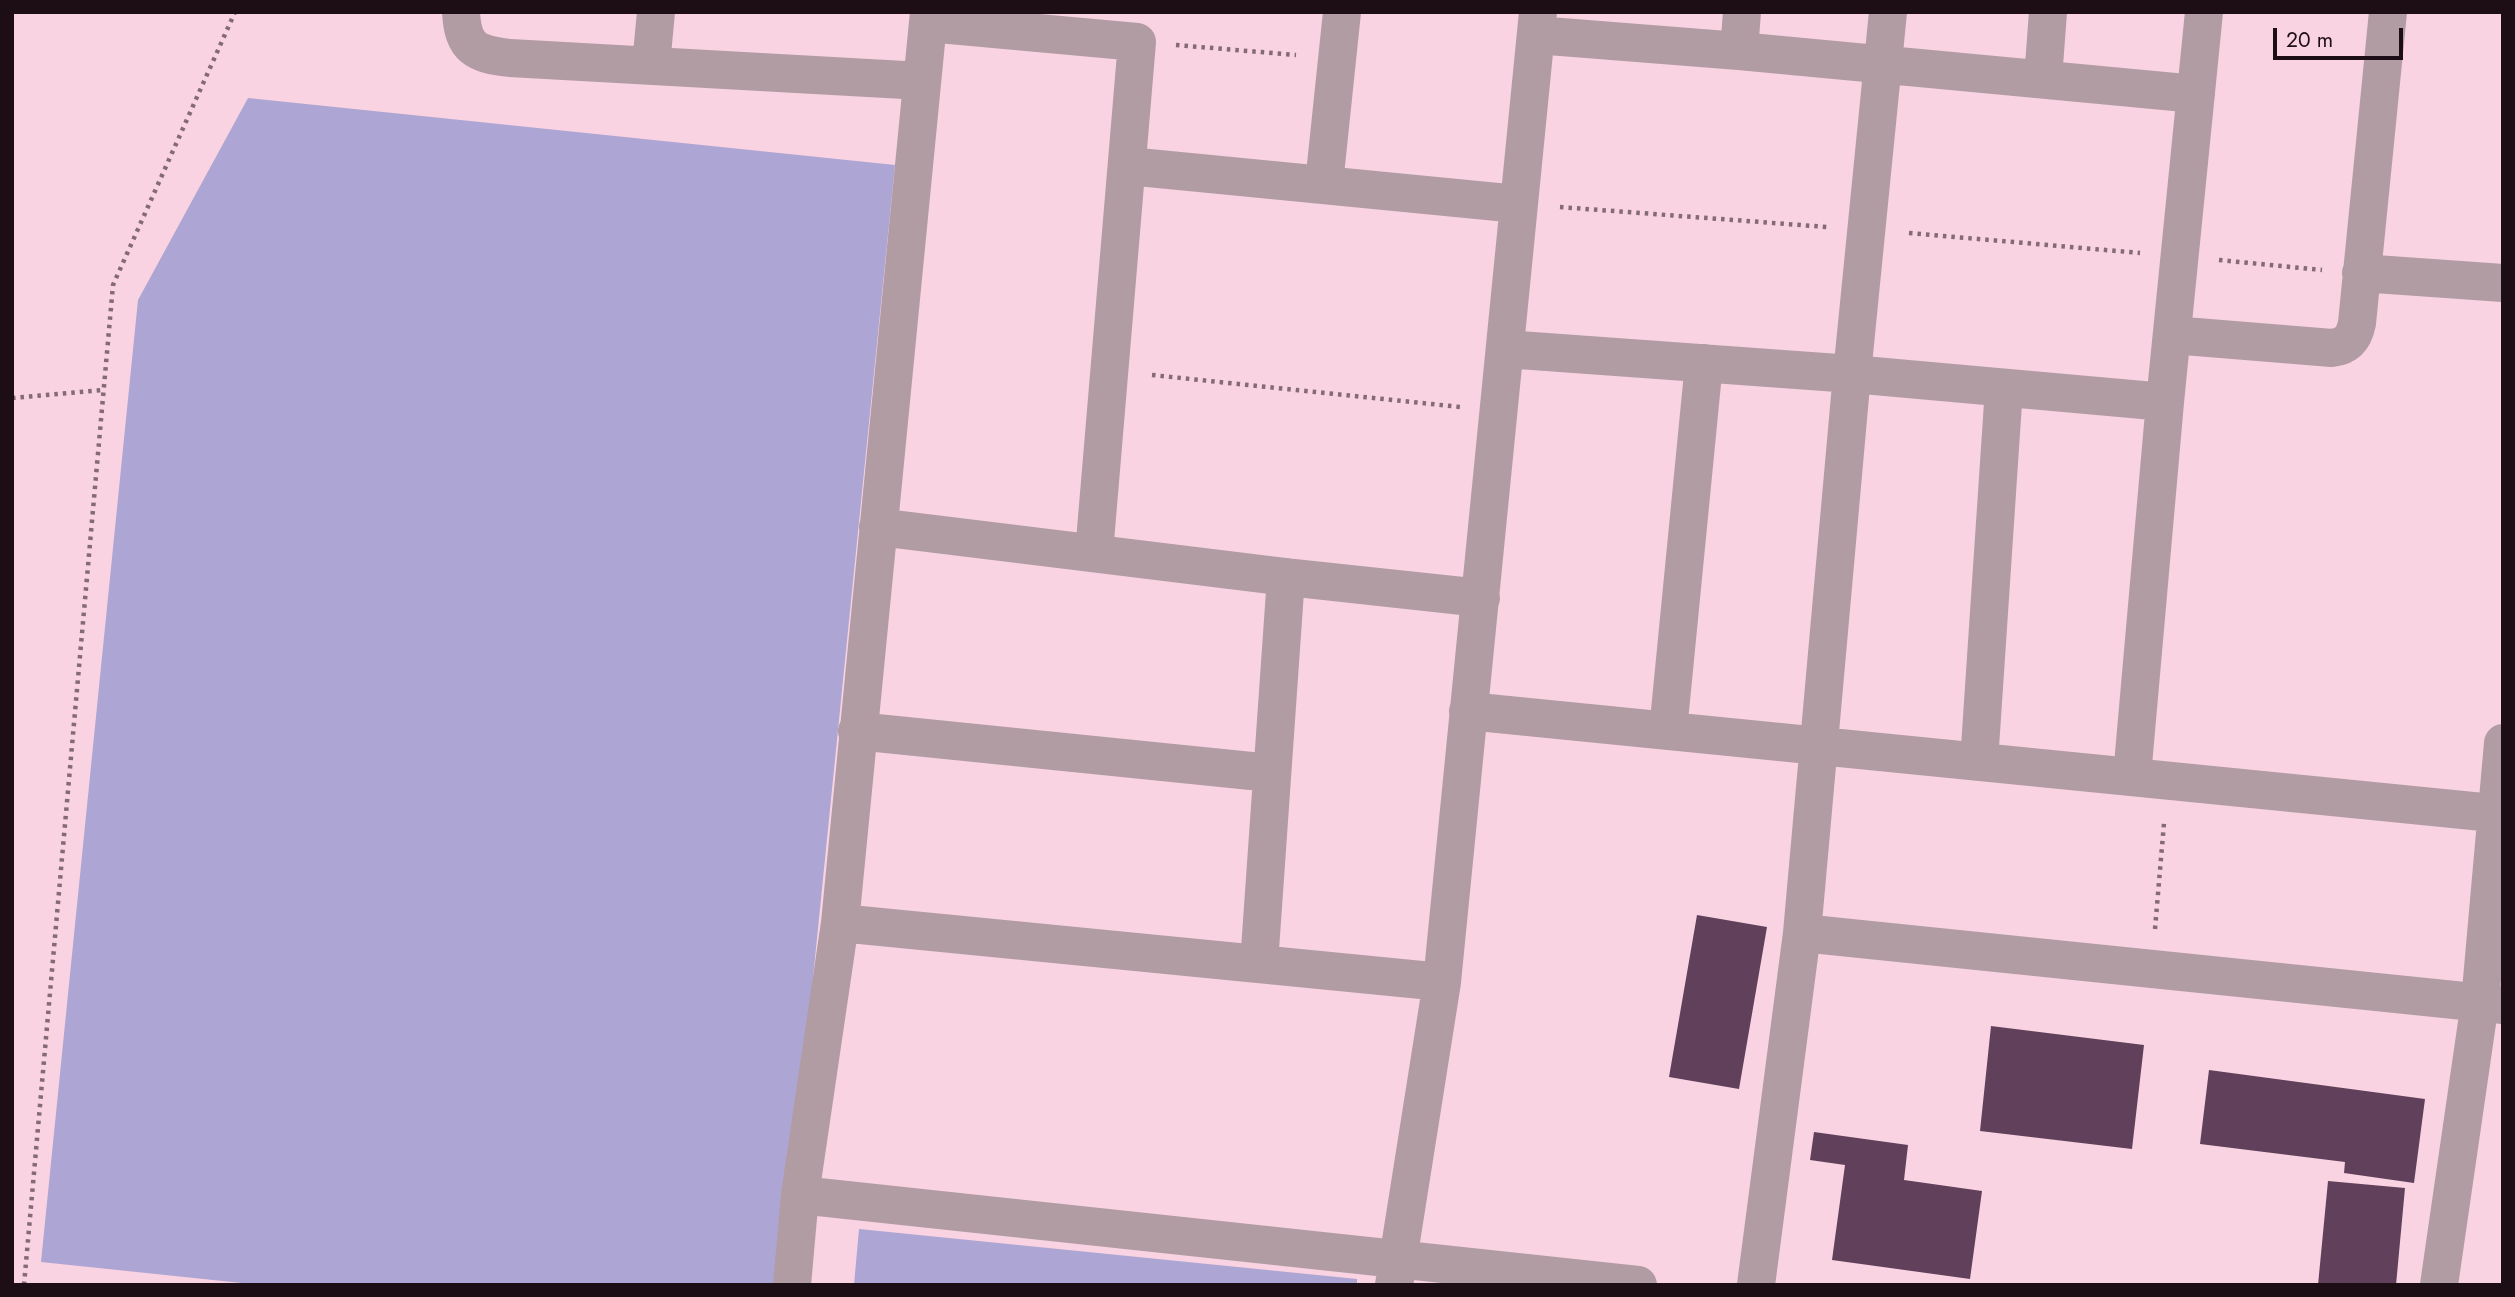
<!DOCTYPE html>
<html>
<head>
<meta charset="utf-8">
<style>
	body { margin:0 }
	#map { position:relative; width:2515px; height:1297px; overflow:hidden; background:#f9d3e1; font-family:Jost,sans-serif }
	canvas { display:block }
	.frame { position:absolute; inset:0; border:14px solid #1d0d14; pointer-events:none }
	.scale { position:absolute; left:2273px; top:28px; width:130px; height:32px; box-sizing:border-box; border:4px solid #1d0d14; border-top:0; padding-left:9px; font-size:21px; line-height:24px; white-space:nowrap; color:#1d0d14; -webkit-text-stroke:5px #f9d3e1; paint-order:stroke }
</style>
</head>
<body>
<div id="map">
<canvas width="2515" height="1297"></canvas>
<div class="frame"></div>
<div class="scale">20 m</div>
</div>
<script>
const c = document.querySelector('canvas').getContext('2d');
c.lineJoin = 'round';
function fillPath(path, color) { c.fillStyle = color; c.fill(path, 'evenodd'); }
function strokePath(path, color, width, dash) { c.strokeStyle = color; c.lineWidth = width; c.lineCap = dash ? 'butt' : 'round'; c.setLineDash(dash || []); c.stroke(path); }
fillPath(new Path2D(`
	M248,98l647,67 -113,1120h-521l-220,-23 97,-962z
	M859,1229l498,50v6h-503z`), '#ada5d3');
fillPath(new Path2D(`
	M1697,915l70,12 -28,162 -70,-12z
	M1991,1026l153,19 -12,104 -152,-18z
	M2209,1070l216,29 -11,84 -70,-10 1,-11 -145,-18z
	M1814,1132l94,13 -4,35 78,11 -12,88 -138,-19 13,-95 -35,-5z
	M2328,1181l77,7 -9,97h-78z`), '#60405a');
strokePath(new Path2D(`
	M1176,45l120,10
	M1560,207l267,20
	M1909,233l231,20
	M2219,260l103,10
	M1152,375l308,32
	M12,398l91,-8
	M2155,929l9,-106
	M24,1285l89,-1000 122,-273`), '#846a74', 4.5, [3.5, 5]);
strokePath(new Path2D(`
	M461,12c2,37 15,42 49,46l412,23
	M928,23l209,19 -43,511
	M1536,35l203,16 457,43
	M1739,51l3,-39
	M651,65l5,-53
	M2043,79l5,-67
	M1128,166l390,38
	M1324,184l18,-172
	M2361,273l142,10
	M2172,335l160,13c16,-2 22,-10 25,-25l31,-311
	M1505,349l347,25 313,28
	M878,527l408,50 195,21
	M1468,711l1035,103
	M857,731l414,42
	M1668,731l36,-368
	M1979,762l25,-374
	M2132,776l33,-374 39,-390
	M840,923l602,59
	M1802,933l701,72
	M1259,964l27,-387
	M800,1195l838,90
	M792,1285l8,-90 40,-272 89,-911
	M1394,1285l48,-303 96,-970
	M1756,1285l46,-352 50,-559 36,-362
	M2439,1285l41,-283 23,-259`), '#b19ca4', 38);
</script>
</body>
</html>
